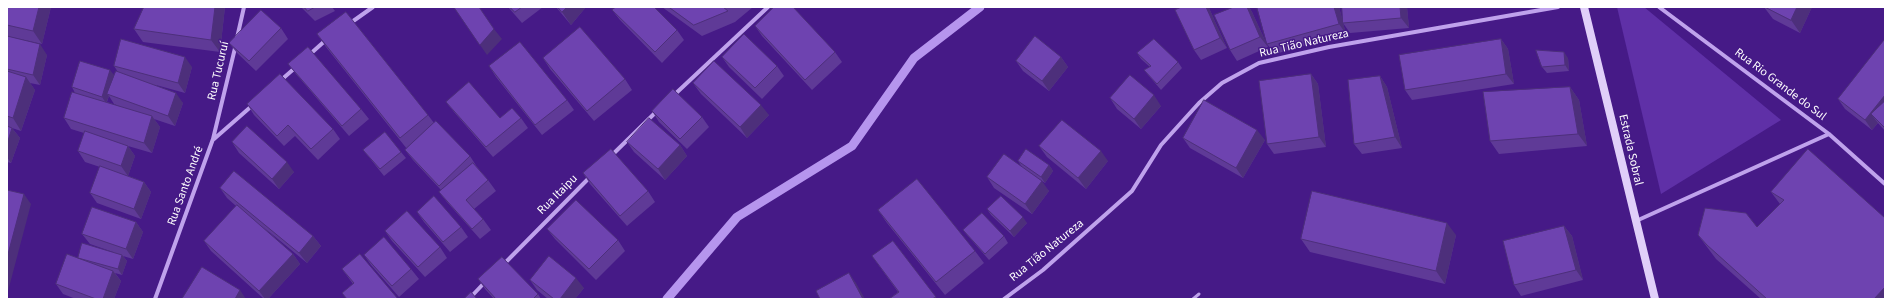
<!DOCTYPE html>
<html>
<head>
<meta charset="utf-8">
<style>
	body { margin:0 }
	#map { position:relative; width:1892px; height:306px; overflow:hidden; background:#461a87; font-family:"Source Sans 3",sans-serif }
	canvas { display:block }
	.frame { position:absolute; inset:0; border:8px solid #fff; pointer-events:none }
</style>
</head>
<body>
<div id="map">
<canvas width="1892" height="306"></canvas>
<div class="frame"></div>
</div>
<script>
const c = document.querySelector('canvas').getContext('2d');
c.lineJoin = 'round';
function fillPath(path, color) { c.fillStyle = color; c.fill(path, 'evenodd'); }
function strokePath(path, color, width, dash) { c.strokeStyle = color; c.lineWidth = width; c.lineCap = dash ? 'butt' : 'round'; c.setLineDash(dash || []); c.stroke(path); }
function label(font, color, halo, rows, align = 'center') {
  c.font = font + ' "Source Sans 3",sans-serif'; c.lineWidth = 3; c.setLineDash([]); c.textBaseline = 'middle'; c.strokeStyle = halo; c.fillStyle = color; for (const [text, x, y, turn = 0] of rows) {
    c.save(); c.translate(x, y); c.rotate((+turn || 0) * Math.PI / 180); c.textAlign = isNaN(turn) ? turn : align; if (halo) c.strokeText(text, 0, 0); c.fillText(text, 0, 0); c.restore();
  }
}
fillPath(new Path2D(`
	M1617,7h27l137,113 -120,74z`), '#5f30a7');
strokePath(new Path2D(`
	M667,299l70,-82 115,-71 62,-88 66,-51`), '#b695ee', 9);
strokePath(new Path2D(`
	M1193,299l6,-5`), '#bfa2ec', 3);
strokePath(new Path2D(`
	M1659,7l170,127 56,50
	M349,24l24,-17
	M237,38l7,-31
	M308,56l19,-17
	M280,81l16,-14
	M673,96l95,-89
	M214,139l40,-35
	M610,157l47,-46
	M1636,221l193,-87
	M503,265l87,-88
	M155,299l58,-160 23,-95
	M469,299l16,-17
	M1004,299l39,-29 89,-79 29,-46 38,-42 23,-20 37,-20 70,-16 229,-40`), '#bfa2ec', 4);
strokePath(new Path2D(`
	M1584,7l71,292`), '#e0cff9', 8);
fillPath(new Path2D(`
	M7,7h44l-9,37 -35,-8z
	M225,7l-5,45 -77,-10 -9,-13z
	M301,7h31l3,4 -20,10z
	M508,7h35l-21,16z
	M556,7h30l-15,18z
	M662,7h91l-18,15 -33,14z
	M1234,7h15l3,5 16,35 -31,14 -7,-11z
	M1339,7l4,15 -1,-15h65l2,21 -59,5 -7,-10 3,11 -71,20 -8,-10z
	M1764,7h48l-12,26 -27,-14z
	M1209,8l18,40 -26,12 -7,-10z
	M612,10l65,20 7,10 -22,23 -42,-43z
	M755,26l80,26 7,10 -30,28 -50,-54z
	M281,28l7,11 -32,32 -19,-18 -8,-10z
	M317,34l111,81 6,8 36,33 7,11 11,13 8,11 -22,18 9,10 8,11 -11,9 -33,-37 -8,-10 2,-2 -28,-30 -8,-10 2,-1 -81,-102z
	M7,36l40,19 -7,30 -10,-2 5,7 -14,41 -9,-3 8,10 -9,25 -4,-1z
	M1501,39l7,10 6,35 -102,16 -7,-10z
	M1885,39v92l-7,-8 -6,7 -27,-21 -7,-10z
	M1137,53l41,9 4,6 -21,22 -12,-14 -5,-6 6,-3 -9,-8z
	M722,57l55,9 7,10 -22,23 -33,-32z
	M1061,57l7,10 -19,24 -26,-20 -7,-10z
	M543,58l82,21 7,11 -38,31 -44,-52z
	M1568,58l1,13 -22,2 -5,-6z
	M288,64l73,45 8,10 -20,17 -53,-62z
	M114,66l78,1 -7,26 -29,-8 27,18 -8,23 -21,-7 6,8 -8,26 -24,-7 7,10 -7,20 16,6 7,10 -10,27 -44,-16 -7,-10 10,-26 -15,-5 -7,-11 6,-18 -13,-4 -7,-11 11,-25 -3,-6 42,-12 4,-3zM109,96l5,8 7,3 -14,-5z
	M489,66l78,34 7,10 -32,25 -46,-58z
	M1311,74l7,10 8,63 -52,7 -7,-10z
	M1380,76l7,11 15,61 -40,6 -8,-10z
	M693,83l76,32 -22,23 -46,-44z
	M1570,87l9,13 8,46 -88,8 -9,-13z
	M1110,98l51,8 -20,23 -24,-20z
	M446,102l54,16h21l7,10 -35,29 -39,-45z
	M247,104l86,25 7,10 -22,21 -23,-24 -11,10 -30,-31z
	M652,111l50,6 7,10 -22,22 -28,-27z
	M1183,138l82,2 -22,38 -53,-30z
	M232,142l62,30 -15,17 -40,-36z
	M627,142l53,3 7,11 -22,24 -31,-28z
	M1039,146l69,15 -22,28 -39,-32z
	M1808,149l77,150h-124l-45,-40 -18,-24 59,-8 23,-23 -9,-12z
	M363,150l38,2 5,6 -22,18 -16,-20z
	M1018,161l31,4 4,6 -8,12 -11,-7 15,15 -17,23 -38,-26 -7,-11 35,-10z
	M583,173l65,18 7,11 -28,24 -37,-42z
	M220,188l93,48 8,10 -14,17 -45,-37 31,28 7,10 -32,35h-4l-53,-48 -7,-10 32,-35 -9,-8z
	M987,209l40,14 -13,14 -23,-22z
	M878,210l97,41 9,12 -39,32 -58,-72z
	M417,212l44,15 7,10 -18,15 -26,-30z
	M136,222l7,10 -10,27 -10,-3 4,5 -5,14 -7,-2 6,8 -7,18h-38l-13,-5 -7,-10 22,-26 35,-6 -23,-8 -8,-10z
	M1564,226l8,10 11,44 -62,16 -7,-11z
	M547,229l71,11 7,11 -29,29 -41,-41z
	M963,230l41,6 4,7 -19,17 -21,-24z
	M385,231l55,16 7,11 -22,19 -33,-36z
	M1456,235l-11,49 -135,-32 -9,-13z
	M893,241l44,58h-48l9,-7 -26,-36z
	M364,255l47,14 8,10 -20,18 -28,-32z
	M342,269l56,30h-51l-5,-6 11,-9z
	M478,279l60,15 3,5h-47l-9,-10z
	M530,280l54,8 -9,11h-27l-11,-9z`), '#5f3a97');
fillPath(new Path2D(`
	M39,7h12l-9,37 -9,-13z
	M215,7h10l-5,45 -9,-12z
	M567,7h19l-15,18 -9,-13z
	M1206,7h2l1,1 18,40 -7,-10z
	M1247,7h2l3,5 16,35 -8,-10z
	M1334,7h5l7,27 -7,-10z
	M1400,7h7l2,21 -8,-10z
	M1797,7h15l-12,26 -9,-13z
	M494,29l8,10 -15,16 -7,-10z
	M1501,39l7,10 6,35 -8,-10z
	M40,44l7,11 -7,30 -7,-10z
	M1564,52l4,6 1,13 -4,-6z
	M185,57l7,10 -7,26 -7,-10z
	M1061,57l7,10 -19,24 -7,-10z
	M110,70l5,6 -8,18 2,2 -3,7 -4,-6z
	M1311,74l7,10 8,63 -7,-10z
	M1380,76l7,11 15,61 -7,-11z
	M26,77l9,13 -14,41 -8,-13z
	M1570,87l9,13 8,46 -9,-12z
	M176,93l7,10 -8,23 -7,-10z
	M1154,95l7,11 -20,23 -7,-10z
	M1885,95v19h-14l7,9 -6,7 -7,-10z
	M761,105l8,10 -22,23 -7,-11z
	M152,116l8,11 -8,26 -8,-10z
	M12,128l8,10 -9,25 -4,-6v-13z
	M1257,130l8,10 -22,38 -7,-10z
	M680,145l7,11 -22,24 -7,-11z
	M128,146l7,10 -7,20 -7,-10z
	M1101,151l7,10 -22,28 -8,-11z
	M287,162l7,10 -15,17 -7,-10z
	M1049,165l4,6 -8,12 -4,-6z
	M1042,181l7,10 -17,23 -7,-10z
	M144,182l7,10 -10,27 -7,-10z
	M24,194l7,10 -24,91v-37z
	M1023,217l4,6 -13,14 -4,-6z
	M136,222l7,10 -10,27 -7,-10z
	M1447,223l9,12 -11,49 -9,-13z
	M1564,226l8,10 11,44 -7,-10z
	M313,236l8,10 -14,17 -8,-10z
	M293,254l7,10 -32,35h-3l-6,-8z
	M122,255l5,6 -5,14 -4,-6z
	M113,271l8,10 -7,18h-11z
	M849,273l7,10 9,16h-2z
	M576,278l8,10 -9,11h-15z
	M1885,287v12h-11z
	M240,290l6,9h-11z`), '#4d2f7b');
const building = new Path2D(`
	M7,7h32l-6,24 -26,-6z
	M144,7h71l-4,33 -77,-11z
	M304,7h11l-7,4z
	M454,7h25l15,22 -14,16z
	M510,7h12l-7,5z
	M558,7h9l-5,5z
	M616,7h38l23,23 -22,22 -43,-42z
	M669,7h54l5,4 -34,14z
	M774,7h19l42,45 -30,28 -50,-54z
	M1182,7h24l14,31 -26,12 -19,-40z
	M1234,7h13l13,30 -30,13 -16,-35z
	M1257,7h77l5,17 -72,20z
	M1342,7h58l1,11 -58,5z
	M1765,7h32l-6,13z
	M261,10l20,18 -32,33 -20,-18z
	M346,12l82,103 -28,23 -83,-104z
	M580,27l45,52 -38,32 -44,-53z
	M744,34l33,32 -22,22 -33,-31z
	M7,36l33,8 -7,31 -26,-6z
	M1035,36l26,21 -19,24 -26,-20z
	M121,39l64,18 -7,26 -64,-17z
	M1154,39l24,23 -21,22 -13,-14 7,-4 -14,-13z
	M1501,39l5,35 -101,16 -6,-35z
	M1885,39v56l-20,25 -27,-21z
	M520,42l47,58 -32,25 -46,-59z
	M308,47l53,62 -19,17 -54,-62z
	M1536,50l28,2 1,13 -23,2z
	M80,61l30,9 -8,27 -30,-10z
	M714,61l47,44 -21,22 -47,-44z
	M7,71l19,6 -13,41 -6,-2z
	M116,71l60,22 -8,23 -61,-22z
	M280,74l53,55 -22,20 -23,-24 -11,11 -30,-32z
	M1311,74l8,63 -52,7 -8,-63z
	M1130,75l24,20 -20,24 -24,-21z
	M1380,76l15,61 -41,7 -6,-64z
	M469,82l31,36 12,-10 9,10 -35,29 -40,-45z
	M1570,87l8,47 -88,7 -7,-49z
	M673,89l29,28 -22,22 -28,-28z
	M72,92l80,24 -8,27 -80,-25z
	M1204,100l53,30 -21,38 -53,-30z
	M1885,101v27l-14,-14z
	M649,118l31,27 -22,24 -31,-27z
	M1062,120l39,31 -23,27 -39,-32z
	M436,121l34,35 -31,30 -34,-36z
	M7,126l5,2 -5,16z
	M247,126l40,36 -15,17 -40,-37z
	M85,131l43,15 -7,20 -43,-15z
	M385,132l16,20 -21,17 -17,-19z
	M611,149l37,42 -28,25 -37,-43z
	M1026,149l23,16 -8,12 -23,-16z
	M1808,149l77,69v69l-11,12h-107l-60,-54 -9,-10 7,-27 41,5 11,14 27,-27 -13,-8z
	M1004,154l38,27 -17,23 -38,-27z
	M473,163l15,17 -22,20 17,19 -11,10 -33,-37z
	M100,166l44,16 -10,27 -44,-16z
	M234,171l79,65 -14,17 -79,-65z
	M917,179l58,72 -39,31 -58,-72z
	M7,190l17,4 -17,64z
	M1312,191l135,32 -11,48 -135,-32z
	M434,196l27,31 -18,15 -26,-30z
	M1001,196l22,21 -13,14 -23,-22z
	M576,200l42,40 -29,29 -42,-40z
	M237,205l56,49 -34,37 -55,-50z
	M92,207l44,15 -10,27 -44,-15z
	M407,211l33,36 -22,20 -33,-36z
	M982,213l22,23 -19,18 -22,-24z
	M1564,226l12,44 -62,15 -11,-44z
	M384,237l27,32 -19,17 -28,-31z
	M893,241l43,56 -4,2h-43l10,-7 -27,-36z
	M82,243l40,12 -4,14 -40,-11z
	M67,254l46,17 -10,28h-7l-40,-15z
	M360,254l38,45h-51l-5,-6 12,-10 -12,-14z
	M549,256l27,22 -16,21h-6l-24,-19z
	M502,257l36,37 -5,5h-37l-18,-20z
	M202,267l38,23 -5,9h-53z
	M849,273l14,26h-43l-4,-8z
	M471,292l6,7h-13z`);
fillPath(building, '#6e43b0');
strokePath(building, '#4d2f7b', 1);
label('12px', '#fff', '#461a87', [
	["Rua Tião Natureza",1304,44,-13],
	["Rua Tucuruí",219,71,-77],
	["Rua Rio Grande do Sul",1780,85,37],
	["Estrada Sobral",1630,150,77],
	["Rua Santo André",186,186,-70],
	["Rua Itaipu",558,195,-45],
	["Rua Tião Natureza",1047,251,-39]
]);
</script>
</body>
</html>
